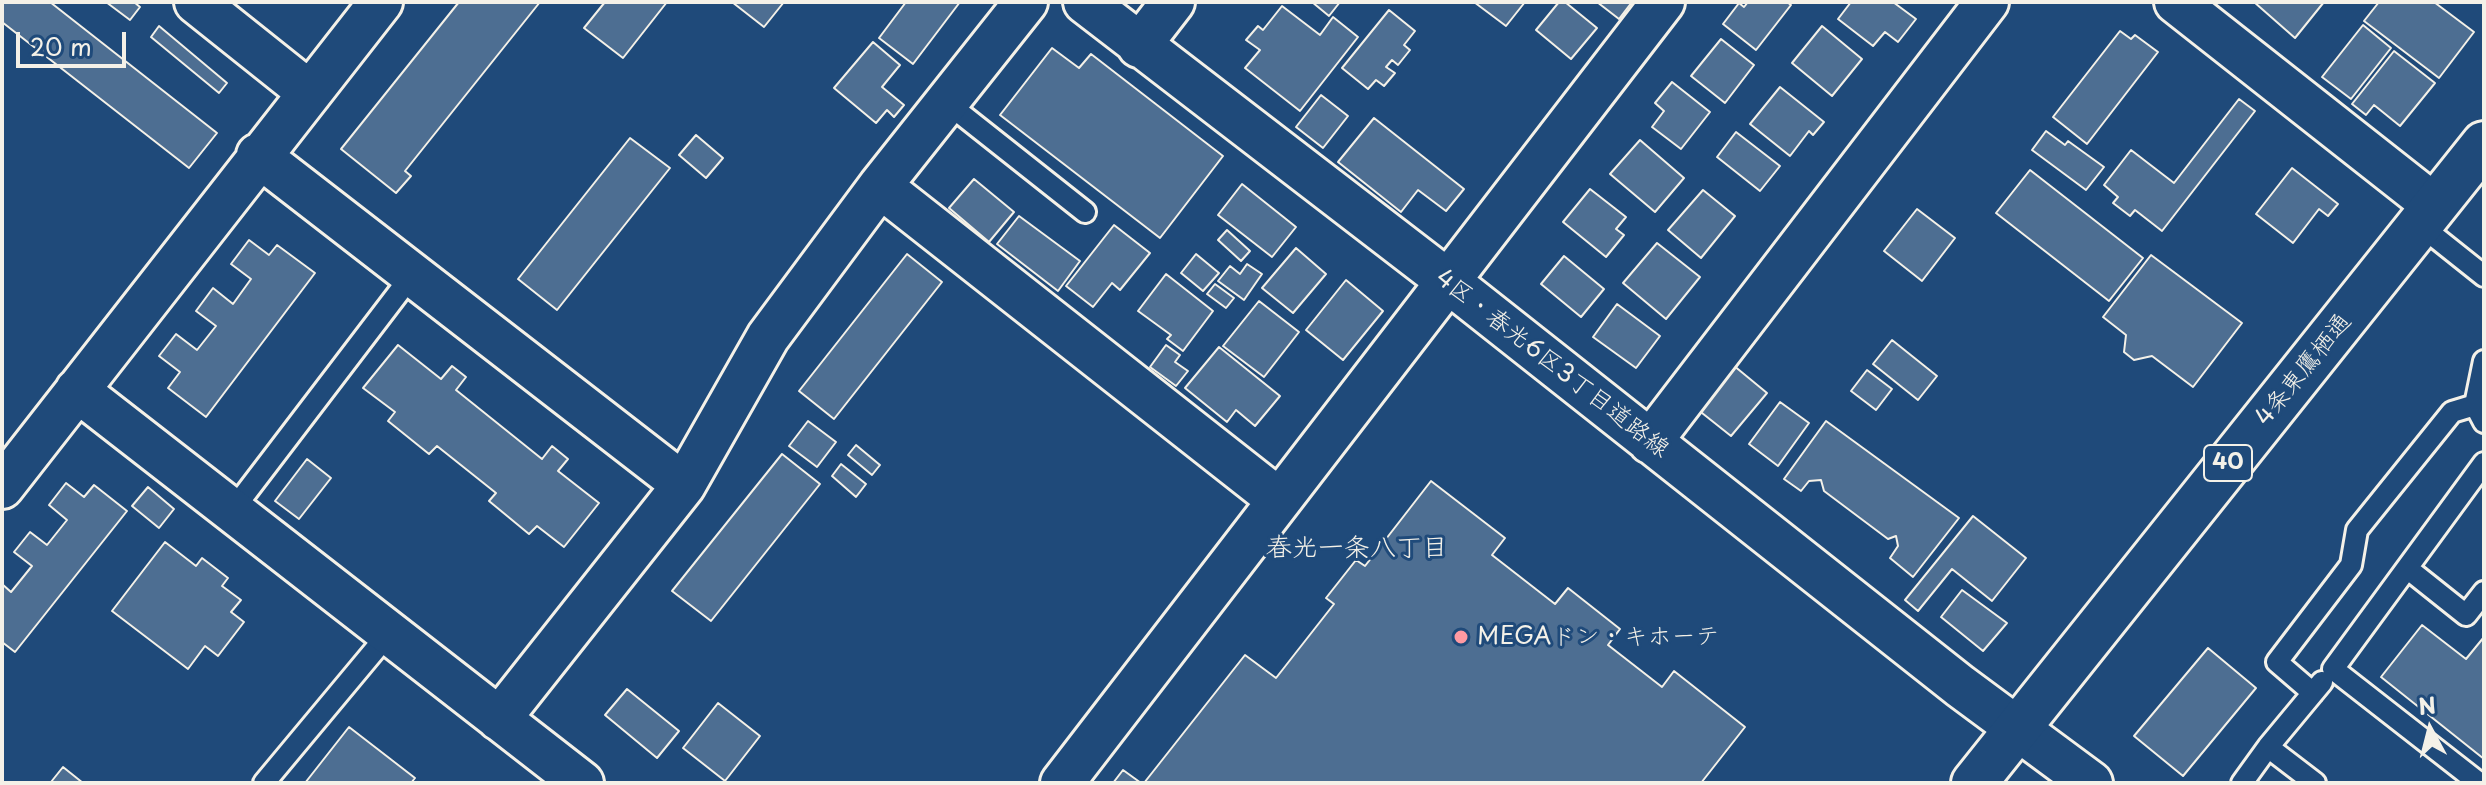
<!DOCTYPE html>
<html>
<head>
<meta charset="utf-8">
<style>
	body { margin:0 }
	#map { position:relative; width:2486px; height:785px; overflow:hidden; background:#1f4a7a; font-family:"Playpen Sans",sans-serif }
	canvas { display:block }
	.frame { position:absolute; inset:0; border:4px solid #f4f1e8; pointer-events:none }
	.north { position:absolute; left:2390px; top:689px; width:80px; height:80px; -webkit-text-stroke:6px #1f4a7a; paint-order:stroke; rotate:353deg; font-size:22px; font-weight:700; line-height:32px; text-align:center; color:#f4f1e8 }
	.north::after { content:''; display:block; margin:auto; width:28px; height:36px; background:#f4f1e8; clip-path:polygon(50% 0,100% 100%,50% 72%,0 100%) }
	.scale { position:absolute; left:16px; top:32px; width:110px; height:36px; box-sizing:border-box; border:4px solid #f4f1e8; border-top:0; padding-left:10px; font-size:24px; line-height:28px; white-space:nowrap; color:#f4f1e8; -webkit-text-stroke:6px #1f4a7a; paint-order:stroke }
</style>
</head>
<body>
<div id="map">
<canvas width="2486" height="785"></canvas>
<div class="frame"></div>
<div class="north">N</div>
<div class="scale">20 m</div>
</div>
<script>
const c = document.querySelector('canvas').getContext('2d');
c.lineJoin = 'round';
function fillPath(path, color) { c.fillStyle = color; c.fill(path, 'evenodd'); }
function strokePath(path, color, width, dash) { c.strokeStyle = color; c.lineWidth = width; c.lineCap = dash ? 'butt' : 'round'; c.setLineDash(dash || []); c.stroke(path); }
function label(font, color, halo, rows, align = 'center') {
  c.font = font + ' "Playpen Sans","Klee One",sans-serif'; c.lineWidth = 6; c.setLineDash([]); c.textBaseline = 'middle'; c.strokeStyle = halo; c.fillStyle = color; for (const [text, x, y, turn = 0] of rows) {
    c.save(); c.translate(x, y); c.rotate((+turn || 0) * Math.PI / 180); c.textAlign = isNaN(turn) ? turn : align; if (halo) c.strokeText(text, 0, 0); c.fillText(text, 0, 0); c.restore();
  }
}
const building = new Path2D(`
	M2,2h48l167,131 -28,35 -187,-146z
	M106,2h28l6,5 -10,13z
	M459,2h81l-135,169 6,5 -15,17 -55,-44z
	M605,2h62l-44,56 -39,-30z
	M732,2h52l-20,25z
	M906,2h54l-47,62 -34,-26z
	M1312,2h28l-11,14z
	M1474,2h51l-19,24z
	M1559,2h6l32,26 -26,31 -35,-29z
	M1597,2h35l-13,17z
	M1748,2h39l4,3 -35,45 -33,-26 16,-21 5,4z
	M1851,2h42l23,17 -18,23 -13,-10 -12,14 -35,-27z
	M2254,2h70l-29,36z
	M2379,2h55l40,30 -35,46 -75,-57z
	M1282,6l38,29 13,-18 25,20 -58,74 -55,-43 15,-18 -14,-10 12,-14 5,4z
	M1389,10l26,21 -11,14 6,5 -12,15 -6,-5 -6,7 9,6 -11,13 -8,-6 -8,9 -26,-21z
	M2363,25l28,23 -40,51 -29,-22z
	M159,26l68,57 -8,10 -68,-56z
	M1822,26l40,33 -30,37 -40,-33z
	M2120,31l11,8 4,-4 23,17 -71,92 -34,-27z
	M1721,39l33,26 -29,38 -34,-27z
	M873,42l27,23 -18,22 22,18 -10,12 -7,-7 -11,13 -42,-35z
	M1052,48l27,20 12,-14 132,102 -63,82 -160,-123z
	M2394,51l41,32 -35,43 -26,-21 -8,10 -14,-11z
	M1672,82l38,30 -29,37 -29,-22 12,-16 -9,-8z
	M1780,87l44,35 -11,13 -4,-4 -19,25 -40,-32z
	M1321,95l27,21 -25,32 -27,-21z
	M2239,99l16,12 -93,120 -27,-21 -5,6 -17,-13 5,-6 -14,-12 27,-35 43,33z
	M1374,118l90,71 -18,22 -28,-21 -17,22 -63,-50z
	M2046,131l19,14 3,-4 36,26 -18,23 -54,-40z
	M1736,132l44,34 -20,25 -43,-34z
	M696,135l27,23 -17,20 -27,-23z
	M630,138l40,30 -113,142 -39,-31z
	M1640,140l44,38 -29,34 -45,-38z
	M2292,168l46,36 -10,12 -9,-7 -26,34 -37,-29z
	M2030,170l113,88 -34,43 -113,-88z
	M974,179l40,33 -25,30 -40,-34z
	M1242,184l54,43 -24,30 -54,-42z
	M1590,189l36,28 -10,12 8,6 -18,22 -43,-35z
	M1703,190l32,26 -34,42 -33,-28z
	M1917,209l38,29 -33,43 -38,-30z
	M1019,216l61,45 -22,30 -61,-47z
	M1114,225l36,28 -30,37 -8,-7 -19,24 -27,-21z
	M1227,230l23,21 -9,10 -23,-21z
	M249,240l20,15 8,-10 38,28 -109,144 -38,-29 12,-16 -21,-16 17,-22 21,16 19,-24 -20,-15 17,-23 20,16 18,-25 -20,-15z
	M1657,243l43,34 -34,42 -43,-36z
	M1296,248l30,26 -33,39 -31,-25z
	M907,254l35,28 -108,137 -35,-28z
	M1196,254l23,19 -16,18 -22,-18z
	M2151,255l91,68 -49,64 -41,-31 -18,4 -10,-8 2,-17 -23,-18z
	M1564,256l40,33 -23,28 -40,-33z
	M1247,264l15,10 -18,26 -26,-19 12,-15 10,8z
	M1166,274l47,37 -30,40 -16,-12 4,-4 -33,-24z
	M1346,280l37,31 -40,49 -37,-30z
	M1215,284l19,14 -8,10 -19,-14z
	M1259,301l40,31 -35,45 -41,-31z
	M1617,304l43,32 -24,32 -43,-31z
	M1892,340l45,36 -19,24 -45,-36z
	M398,345l43,34 11,-13 14,11 -10,13 86,69 10,-13 16,13 -10,12 41,32 -35,44 -27,-21 -8,8 -40,-33 7,-8 -59,-47 -8,8 -41,-33 7,-9 -32,-24z
	M1166,345l14,10 -5,7 13,9 -12,15 -26,-19z
	M1219,347l61,49 -25,30 -19,-16 -9,12 -42,-34z
	M1733,365l34,28 -36,43 -34,-27z
	M1867,370l25,19 -16,21 -25,-19z
	M1780,402l29,21 -31,43 -29,-22z
	M808,421l28,21 -19,25 -28,-21z
	M1826,421l133,97 -46,59 -23,-19 8,-12 -2,-10 -8,3 -64,-48 -3,-11 -12,1 -8,10 -17,-12z
	M856,445l24,20 -8,10 -24,-20z
	M782,454l38,30 -109,137 -39,-30z
	M307,459l24,19 -32,41 -24,-18z
	M841,464l25,20 -10,13 -24,-21z
	M1431,481l74,57 -13,17 63,49 13,-16 52,41 -12,16 54,42 12,-16 71,56 -44,56h-557l101,-128 31,23 58,-74 -8,-6 30,-38 9,6z
	M66,483l18,14 10,-12 33,26 -112,141 -13,-10v-58l9,8 21,-26 -18,-14 16,-20 17,13 20,-25 -18,-15z
	M148,487l26,22 -15,19 -27,-22z
	M1973,516l53,42 -34,43 -40,-32 -34,42 -13,-11z
	M165,542l31,24 6,-8 26,20 -6,8 19,14 -10,12 13,10 -26,34 -13,-10 -17,23 -76,-58z
	M1962,590l45,33 -24,28 -42,-34z
	M2422,625l44,34 18,-22v122l-103,-82z
	M2208,648l48,40 -73,88 -49,-40z
	M627,689l52,42 -22,27 -52,-43z
	M718,703l42,33 -35,45 -42,-33z
	M349,727l66,51 -4,5h-106z
	M63,767l20,16 -32,-1z
	M1123,770l18,13h-28z`);
fillPath(building, '#4d6e92');
strokePath(building, '#f4f1e8', 2);
const lane = new Path2D(`
	M946,102l139,110
	M2420,225l64,51
	M2484,361l-9,44 9,17
	M232,511l180,-236
	M2407,568l59,47 18,-23
	M2313,693l-36,-31 74,-97 6,-35 95,-118 23,-7
	M2268,747l54,-65
	M264,783l125,-150
	M2242,783l26,-36 47,36
	M2479,783l-146,-114 151,-206`);
const street = new Path2D(`
	M196,2l114,91
	M1085,2l364,280 511,404 131,97
	M2176,2l259,204
	M1139,46l34,-44
	M258,155l426,330
	M880,186l399,314
	M77,390l505,393
	M1650,442l337,-440
	M2,487l379,-485
	M499,719l185,-234 84,-148 112,-151 146,-184
	M1062,783l601,-781`);
const highway = new Path2D(`
	M1974,783l510,-639`);
strokePath(lane, '#f4f1e8', 26);
strokePath(street, '#f4f1e8', 48);
strokePath(highway, '#f4f1e8', 50);
strokePath(lane, '#1f4a7a', 20);
strokePath(street, '#1f4a7a', 42);
strokePath(highway, '#1f4a7a', 44);
for (const [x, y, r, color] of [
	[1461,637,8,"#ff9aa2"]
]) { const dot = new Path2D(); dot.arc(x, y, r, 0, 2 * Math.PI); c.fillStyle = color; c.fill(dot); strokePath(dot, '#1f4a7a', 3); }
for (const [x, y, w] of [
	[2228,463,48]
]) { const box = new Path2D(); box.roundRect(x - w / 2, y - 18, w, 36, 6); c.fillStyle = '#1f4a7a'; c.fill(box); strokePath(box, '#f4f1e8', 2); }
label('bold 22px', '#f4f1e8', null, [
	["40",2228,463]
]);
label('24px', '#f4f1e8', '#1f4a7a', [
	["4区・春光6区3丁目道路線",1552,364,38],
	["4条東鷹栖通",2304,370,-51]
]);
label('24px', '#f4f1e8', '#1f4a7a', [
	["MEGAドン・キホーテ",1477,637]
], 'left');
label('26px', '#f4f1e8', '#1f4a7a', [
	["春光一条八丁目",1357,549]
]);
</script>
</body>
</html>
